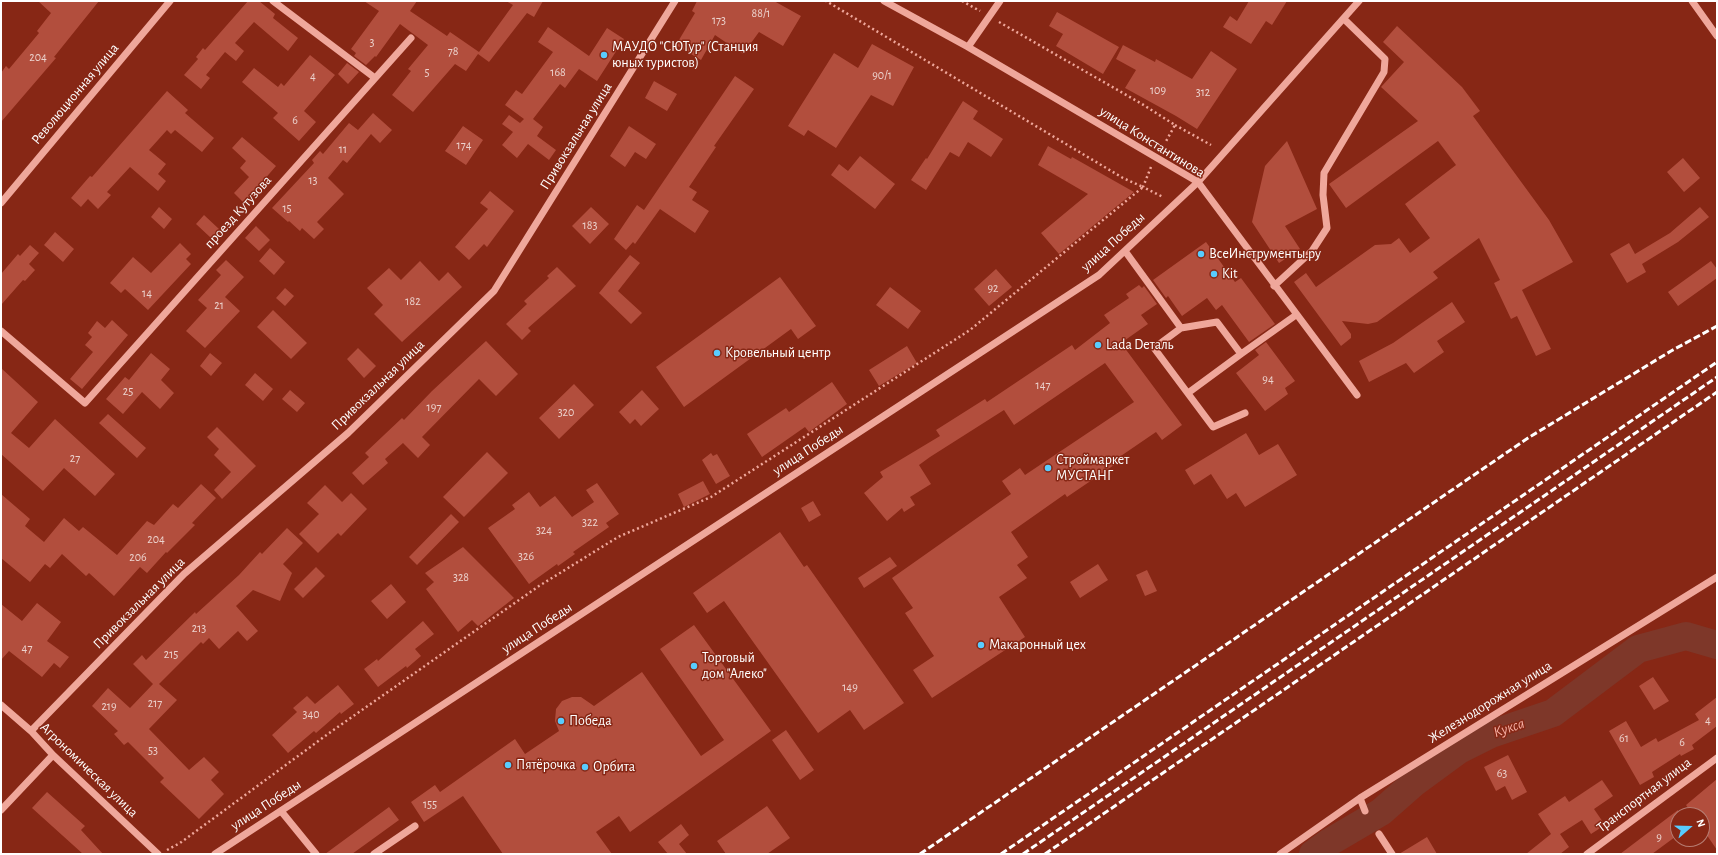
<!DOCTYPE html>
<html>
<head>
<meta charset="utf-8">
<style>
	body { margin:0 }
	#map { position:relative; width:1718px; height:855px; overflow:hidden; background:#872715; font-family:"Alegreya Sans",sans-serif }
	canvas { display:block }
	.frame { position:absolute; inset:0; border:2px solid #fff; pointer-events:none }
	.north { position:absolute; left:1670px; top:807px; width:40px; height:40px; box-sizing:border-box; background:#872715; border:1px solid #b77d73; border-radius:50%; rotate:70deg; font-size:11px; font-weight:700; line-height:16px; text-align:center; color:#fff }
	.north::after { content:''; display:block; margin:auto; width:14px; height:18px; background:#58ccff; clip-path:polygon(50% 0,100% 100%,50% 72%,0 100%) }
</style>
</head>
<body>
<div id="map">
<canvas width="1718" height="855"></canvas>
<div class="frame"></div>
<div class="north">N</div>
</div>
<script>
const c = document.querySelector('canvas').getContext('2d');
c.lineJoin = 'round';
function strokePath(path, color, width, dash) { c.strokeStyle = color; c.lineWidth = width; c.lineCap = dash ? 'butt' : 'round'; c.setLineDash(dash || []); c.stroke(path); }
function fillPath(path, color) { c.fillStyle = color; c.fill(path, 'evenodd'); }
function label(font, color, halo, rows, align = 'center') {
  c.font = font + ' "Alegreya Sans",sans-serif'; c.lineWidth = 3; c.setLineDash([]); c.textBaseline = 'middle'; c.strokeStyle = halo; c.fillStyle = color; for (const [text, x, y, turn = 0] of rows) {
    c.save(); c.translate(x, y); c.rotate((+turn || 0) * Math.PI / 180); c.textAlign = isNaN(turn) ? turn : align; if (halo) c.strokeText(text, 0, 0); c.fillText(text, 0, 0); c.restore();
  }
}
strokePath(new Path2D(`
	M1313,854l15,-11 53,-31 33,-29 45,-33 32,-16 62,-21 85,-64 48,-13 31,9`), '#7e3729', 28);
fillPath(new Path2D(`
	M38,1h61l-45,56 2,1 -55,64v-49l5,-7 3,3 30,-36 -2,-2 14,-18z
	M248,1h11l16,13 -2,4 25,20 -10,13 -34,-29 -19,21 9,8 -8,10 -11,-9 -19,23 4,3 -9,11 -17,-14 14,-16 -2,-2 7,-9 2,2z
	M364,1h53l-7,10 37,25 3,-4 29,20 34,-47 -7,-4h37l-9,16 -7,-4 -38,49 -11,-8 -12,17 -11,-7 -42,48 -21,-17 19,-24 -3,-2 20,-24 -28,-21 -24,33 -1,-1 -9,9 -12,-9 2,-3 -5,-4 28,-38z
	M697,1h77l27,15 -18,30 -24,-14 -16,22 -28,-19 -14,25 -25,-15 19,-32 -3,-2z
	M1249,1h38l-15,24 -6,-4 -15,23 -28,-17 7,-11 7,5z
	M1057,12l62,35 -16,27 -47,-28 7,-12 -14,-8z
	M1397,26l65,61 18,24 -7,5 76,104 24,42 -51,28 29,59 -15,7 -19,-40 -6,3 -17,-36 6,-3 -21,-42 -46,34 5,6 -61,44 -9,2 -26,-3 9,13v4l-10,8 -47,-64 12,-9 10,14 59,-42 16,-1 8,-6 11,15 20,-15 -25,-34 51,-39 -18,-24 -92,67 -17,-24 89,-63 -37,-34 23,-25 -21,-20z
	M548,27l41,29 18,-28 17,11 -27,42 -18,-12 -14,19 -5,-4 -27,35 10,8 -6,9 19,14 -7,10 -21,-16 -11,14 -15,-13 11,-13 -11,-8 7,-9 11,8 4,-4 -19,-14 11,-15 6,4 31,-42 -15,-10z
	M872,44l42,23 -21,39 -22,-11 -35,53 -28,-18 -4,6 -16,-10 46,-73 24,15z
	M1123,45l32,17 1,-3 36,20 19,-28 26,18 -40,60 -21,-13 -51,-28 11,-18 -20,-11z
	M310,55l25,20 -31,36 12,11 -17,19 -26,-23 5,-5 -36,-31 12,-14 24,19 3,-4 3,3z
	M347,63l12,9 -11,12 -10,-10z
	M735,76l19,13 -40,57 2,1 -27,40 8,5 -5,8 17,11 -14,22 -35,-24 -25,35 -2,-2 -7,8 -12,-11 23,-34 7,5z
	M654,81l23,13 -10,17 -22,-13z
	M167,91l21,19 -3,3 29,25 -12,14 -27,-22 -4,4 -4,-4 -18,20 17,14 -8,10 8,7 -8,10 -28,-24 -23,25 4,3 -13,14 -10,-10 -7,8 -10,-9 19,-22 2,1z
	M963,101l15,10 -5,8 30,20 -12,18 -23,-15 -9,15 -9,-5 -24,38 -15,-10 15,-22 1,1z
	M373,113l19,17 -12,13 -9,-9 -24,29 -4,-3 -15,18 16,16 -27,28 7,7 -10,10 -12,-11 -2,3 -11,-10 -1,1 -16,-14 42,-45 -2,-3 8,-9 3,3 26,-31 9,7z
	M463,126l20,14 -17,25 -21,-14z
	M629,126l27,18 -10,15 -11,-7 -10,15 -15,-11z
	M242,137l34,29 -32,37 -10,-10 15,-16 -9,-9 6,-7 -14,-13z
	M1287,141l30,68 -32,17 15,23 -21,14 -27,-41 13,-56z
	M1048,146l23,13 1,-2 62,35 -75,62 -18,-21 47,-39 -50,-29z
	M860,156l35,28 -20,25 -44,-34 8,-11 9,7z
	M1683,158l17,20 -16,14 -17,-20z
	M490,191l24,20 -27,36 -3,-3 -15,16 -14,-13 33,-38 -8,-6z
	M159,207l13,12 -8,10 -13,-12z
	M591,207l18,17 -19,20 -18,-18z
	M1700,207l9,10 -31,25 -36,22 4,8 -19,11 -17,-29 19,-11 6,11 35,-21z
	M204,215l15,14 -8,9 -15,-14z
	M256,226l14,14 -11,11 -14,-13z
	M55,232l19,17 -11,13 -19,-17z
	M1206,242l29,40 6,-4 34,46 -26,18 -27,-37 -6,5 -9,-12 -25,18 -14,-20 -2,2 -13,-18z
	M180,243l11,11 -5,5 5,5 -43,46 -23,-21 -4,4 -11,-10 23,-26 18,16z
	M30,245l9,8 -10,11 6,6 -10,11 -2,-1 -22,25v-31l17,-20 2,2z
	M270,248l15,14 -11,13 -15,-14z
	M630,255l10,8 -22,28 24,22 -11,11 -32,-31z
	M226,260l18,17 -19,20 15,14 -35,37 -19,-17 21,-23 -9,-8 23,-25 -5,-5z
	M420,261l19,20 9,-9 14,15 -60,55 -28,-28 9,-9 -16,-17 22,-20 12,12z
	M1711,261l6,8v9l-39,28 -10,-14z
	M557,267l19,19 -48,42 3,3 -9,9 -16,-16 21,-20 -3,-3 25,-23 -2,-2z
	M996,269l16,18 -23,19 -15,-17z
	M780,277l36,49 -18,13 -7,-10 -107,78 -28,-40z
	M1139,285l3,3 2,-2 13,18 -16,11 7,9 -27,19 61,82 -20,15 -6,-8 -41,28 2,3 -50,34 -2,-3 -54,38 17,25 -11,8 10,13 -28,19 26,40 -93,61 -19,-28 21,-14 -29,-43 8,-5 -21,-30 119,-84 -9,-13 18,-13 5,7 109,-73 -29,-39 -91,62 -10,-15 -74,47 -11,8 12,19 -21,13 5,8 -11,7 -2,-4 -15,13 -23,-28 19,-16 -3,-5 60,-36 -4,-6 49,-31 2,3 85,-57 3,5 35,-27 -6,-8 25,-17 -3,-4z
	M890,287l31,24 -13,18 -32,-24z
	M285,288l9,8 -9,10 -9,-8z
	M1452,302l13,20 -28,19 7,11 -30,21 -8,-10 -37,19 -10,-21 34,-18z
	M273,310l34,33 -16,16 -34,-32z
	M112,320l16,15 -46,54 -12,-10 23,-27 -8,-7 7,-8 -4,-4 9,-12 8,7z
	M486,341l32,33 -22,22 -17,-17 -57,58 8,8 -12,13 -15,-15 -18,16 3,4 -25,22 -11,-12 17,-16 -4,-4 37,-35 2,2 28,-29z
	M1266,342l29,39 -10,7 3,6 -23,17 -29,-38 23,-18 -4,-5z
	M907,346l10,17 -38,23 -10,-16z
	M358,348l18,18 -12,12 -17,-19z
	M151,353l19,16 -9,11 13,13 -14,16 -18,-17 -19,22 -17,-15 19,-22 4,3z
	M210,353l12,10 -11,13 -11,-10z
	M1,368l37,34 -27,31 18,15 26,-29 60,55 -20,22 -31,-28 -21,23 -42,-37z
	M255,373l18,16 -10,12 -18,-16z
	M832,382l15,22 -38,28 -4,-5 -43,30 -15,-23 39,-26 3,4z
	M574,384l20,21 -35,34 -20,-21z
	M290,390l15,13 -8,9 -15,-13z
	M642,390l17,19 -18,17 -6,-7 -5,5 -11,-12z
	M108,414l38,34 -9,10 -38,-35z
	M217,427l39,39 -34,33 -8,-9 17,-18 -17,-17 5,-6 -12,-12z
	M1246,433l13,22 19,-11 19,31 -52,32 -9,-14 -9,6 -16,-25 -17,11 -9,-15z
	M487,452l21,21 -44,44 -21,-20z
	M711,453l2,3 4,-2 13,22 -14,8 -14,-24z
	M703,481l7,13 -26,13 -6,-13z
	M597,483l22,31 -13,9 3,4 -36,25 2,2 -17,12 -1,-2 -28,20 -41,-56 27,-19 -3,-4 17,-13 11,15 15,-11 17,21 22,-15 -8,-12z
	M201,484l15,14 -24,25 3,2 -28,28 -1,-1 -19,21 -7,-6 -26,29 -25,-23 -3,3 -24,-22 -12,14 -5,-4 -15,18 -29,-24v-64l29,25 -5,7 19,16 20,-24 15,13 4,-4 34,28 30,-34 7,4 19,-21 5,4z
	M325,485l17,17 9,-9 16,16 -26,27 -3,-3 -20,20 -19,-19 20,-20 -12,-11z
	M813,501l8,14 -12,7 -8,-14z
	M451,514l8,8 -42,43 -8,-8z
	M287,528l16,15 -20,21 9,9 -12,28 -27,-11 -17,16 22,25 -11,10 -9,-10 -19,18 -10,-11 -6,6 -2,-2 -42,42 18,16 -28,29 40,41 15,-13 15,15 -8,8 13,14 -25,25 -39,-37 4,-4 -36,-36 -4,3 -10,-11 4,-3 -26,-25 16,-18 22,20 23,-24 -20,-20 9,-9 4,5 49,-48 1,2 43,-39 21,-23 2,2z
	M780,532l24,35 3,-2 97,138 -40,27 -14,-20 -32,23 -94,-132 -17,12 -14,-20z
	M463,547l51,51 -36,28 -6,-6 -14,12 -32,-43 8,-7 -9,-9z
	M890,557l7,9 -33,22 -6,-10z
	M1098,564l10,16 -28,18 -10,-16z
	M316,567l9,9 -22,22 -9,-9z
	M1147,570l10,21 -12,5 -9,-21z
	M391,584l15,18 -19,17 -16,-18z
	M37,603l24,19 -14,19 22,16 -9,11 -6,-5 -12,14 -33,-26 -8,9v-56l21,17z
	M423,621l11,13 -19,15 6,7 -14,12 -1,-2 -28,21 -14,-18 13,-10 1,2z
	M694,625l77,106 -141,101 -11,-16 -23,16 16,22h-109l-40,-58 -39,26 -13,-20 24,-17 5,7 75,-53 10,15 34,-23 -4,-10 1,-12 6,-8 10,-4h9l13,9 48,-34 59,84 23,-16 -64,-91z
	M1653,677l16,24 -15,9 -15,-24z
	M338,685l16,19 -13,10 -1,-2 -24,21 -2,-2 -26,22 -16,-18 25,-23 -4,-4 14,-12 8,8z
	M1717,697v29l-25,19 2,4 -13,7 -1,-2 -28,18 2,5 -14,8 -31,-54 17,-10 15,26 15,-9 2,4 41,-22 -4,-6z
	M786,730l28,40 -14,10 -28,-40z
	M1508,755l19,37 -15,8 -7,-14 -9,5 -12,-24z
	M1717,779v71l-15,-22v-13h-9l-7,-10z
	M1602,780l11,16 -19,13 11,16 -14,9 -9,-14 -22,14 9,13 -9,7h-34l25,-20 -13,-20 27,-18 4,6z
	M47,792l38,34 -4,4 22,24h-20l-51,-46z
	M767,806l23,32 -23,16h-41l-9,-13z
	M389,807l10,13 -47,34h-27z
	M1678,810v17l-7,5 4,5 -23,17h-32z
	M681,824l8,11 -10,9 8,10h-19l-10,-12z
	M1427,837l10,17h-38z`), '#b24e3d');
strokePath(new Path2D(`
	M962,1l18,10
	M999,22l143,82 33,21 -10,18
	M1175,125l36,20
	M1151,167l-8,20 20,10
	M167,850l13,-7 152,-112 207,-145 79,-49 93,-40 259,-167 173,-143 -20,-9 -297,-177`), '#efa79b', 2.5, [2, 3]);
strokePath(new Path2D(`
	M273,1l102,77
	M884,1l84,46 230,135 159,213
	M1692,1l25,35
	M968,47l32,-46
	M1,203l169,-202
	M1125,251l56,77
	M1274,286l38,-35 15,-23 -4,-33 1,-22 60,-101 1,-13 -41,-40
	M1,331l84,72 326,-365
	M1188,393l53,-39
	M1245,413l-32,14 -59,-79 27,-20 36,-6 24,32 55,-39
	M1,705l30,26 22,24 105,99
	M31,731l153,-157 164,-141 146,-142 181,-290
	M1360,798l5,13
	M1,810l52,-55
	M281,811l35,43
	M1379,834l13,20
	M215,854l884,-579 99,-93 161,-181
	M374,854l41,-28
	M1280,854l80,-56 357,-221
	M1587,854l130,-96`), '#efa79b', 7);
strokePath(new Path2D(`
	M920,854l608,-416 143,-87 46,-25
	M1001,854l716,-492
	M1023,854l694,-477
	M1045,854l672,-462`), '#fff', 3, [7, 3]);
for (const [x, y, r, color] of [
	[604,55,4,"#58ccff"],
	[1201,254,4,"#58ccff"],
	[1214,274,4,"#58ccff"],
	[1098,345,4,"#58ccff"],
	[717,353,4,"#58ccff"],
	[1048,468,4,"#58ccff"],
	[981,645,4,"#58ccff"],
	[694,666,4,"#58ccff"],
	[561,721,4,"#58ccff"],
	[508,765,4,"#58ccff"],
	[585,767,4,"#58ccff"]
]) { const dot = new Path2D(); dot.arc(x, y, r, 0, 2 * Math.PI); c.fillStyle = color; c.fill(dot); strokePath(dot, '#872715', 1.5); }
label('12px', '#ecd3ce', null, [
	["88/1",761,13],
	["173",719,20],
	["3",372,42],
	["78",453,51],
	["204",38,57],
	["5",427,72],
	["168",558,72],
	["90/1",882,75],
	["4",313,76],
	["109",1158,90],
	["312",1203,92],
	["6",295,120],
	["174",464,145],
	["11",343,149],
	["13",313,180],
	["15",287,208],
	["183",590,225],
	["92",993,288],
	["14",147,293],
	["182",413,301],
	["21",219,305],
	["94",1268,379],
	["147",1043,385],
	["25",128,391],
	["197",434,407],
	["320",566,412],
	["27",75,458],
	["322",590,522],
	["324",544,530],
	["204",156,539],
	["326",526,556],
	["206",138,557],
	["328",461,577],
	["213",199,628],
	["47",27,648],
	["215",171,654],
	["149",850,687],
	["217",155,703],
	["219",109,706],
	["340",311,714],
	["4",1708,720],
	["61",1624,738],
	["6",1682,742],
	["53",153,750],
	["63",1502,773],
	["155",430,804],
	["9",1659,837]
]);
label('14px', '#fff', '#872715', [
	["МАУДО \"СЮТур\" (Станция",612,47],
	["юных туристов)",612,63],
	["ВсеИнструменты.ру",1209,254],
	["Kit",1222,274],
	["Lada Dеталь",1106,345],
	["Кровельный центр",725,353],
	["Строймаркет",1056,460],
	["МУСТАНГ",1056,476],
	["Макаронный цех",989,645],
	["Торговый",702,658],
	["дом \"Алеко\"",702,674],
	["Победа",569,721],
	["Пятёрочка",516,765],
	["Орбита",593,767]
], 'left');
label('14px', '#fff', '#872715', [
	["Революционная улица",75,94,-50],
	["Привокзальная улица",576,136,-58],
	["улица Константинова",1152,142,32],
	["проезд Кутузова",238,212,-48],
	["улица Победы",1113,242,-42],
	["Привокзальная улица",378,385,-44],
	["улица Победы",808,450,-33],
	["Привокзальная улица",139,603,-45],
	["улица Победы",537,628,-33],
	["Железнодорожная улица",1490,702,-32],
	["Агрономическая улица",89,770,44],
	["Транспортная улица",1644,795,-37],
	["улица Победы",266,805,-33]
]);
label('italic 15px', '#f6b1a6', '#872715', [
	["Кукса",1509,728,-19]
]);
</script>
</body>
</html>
